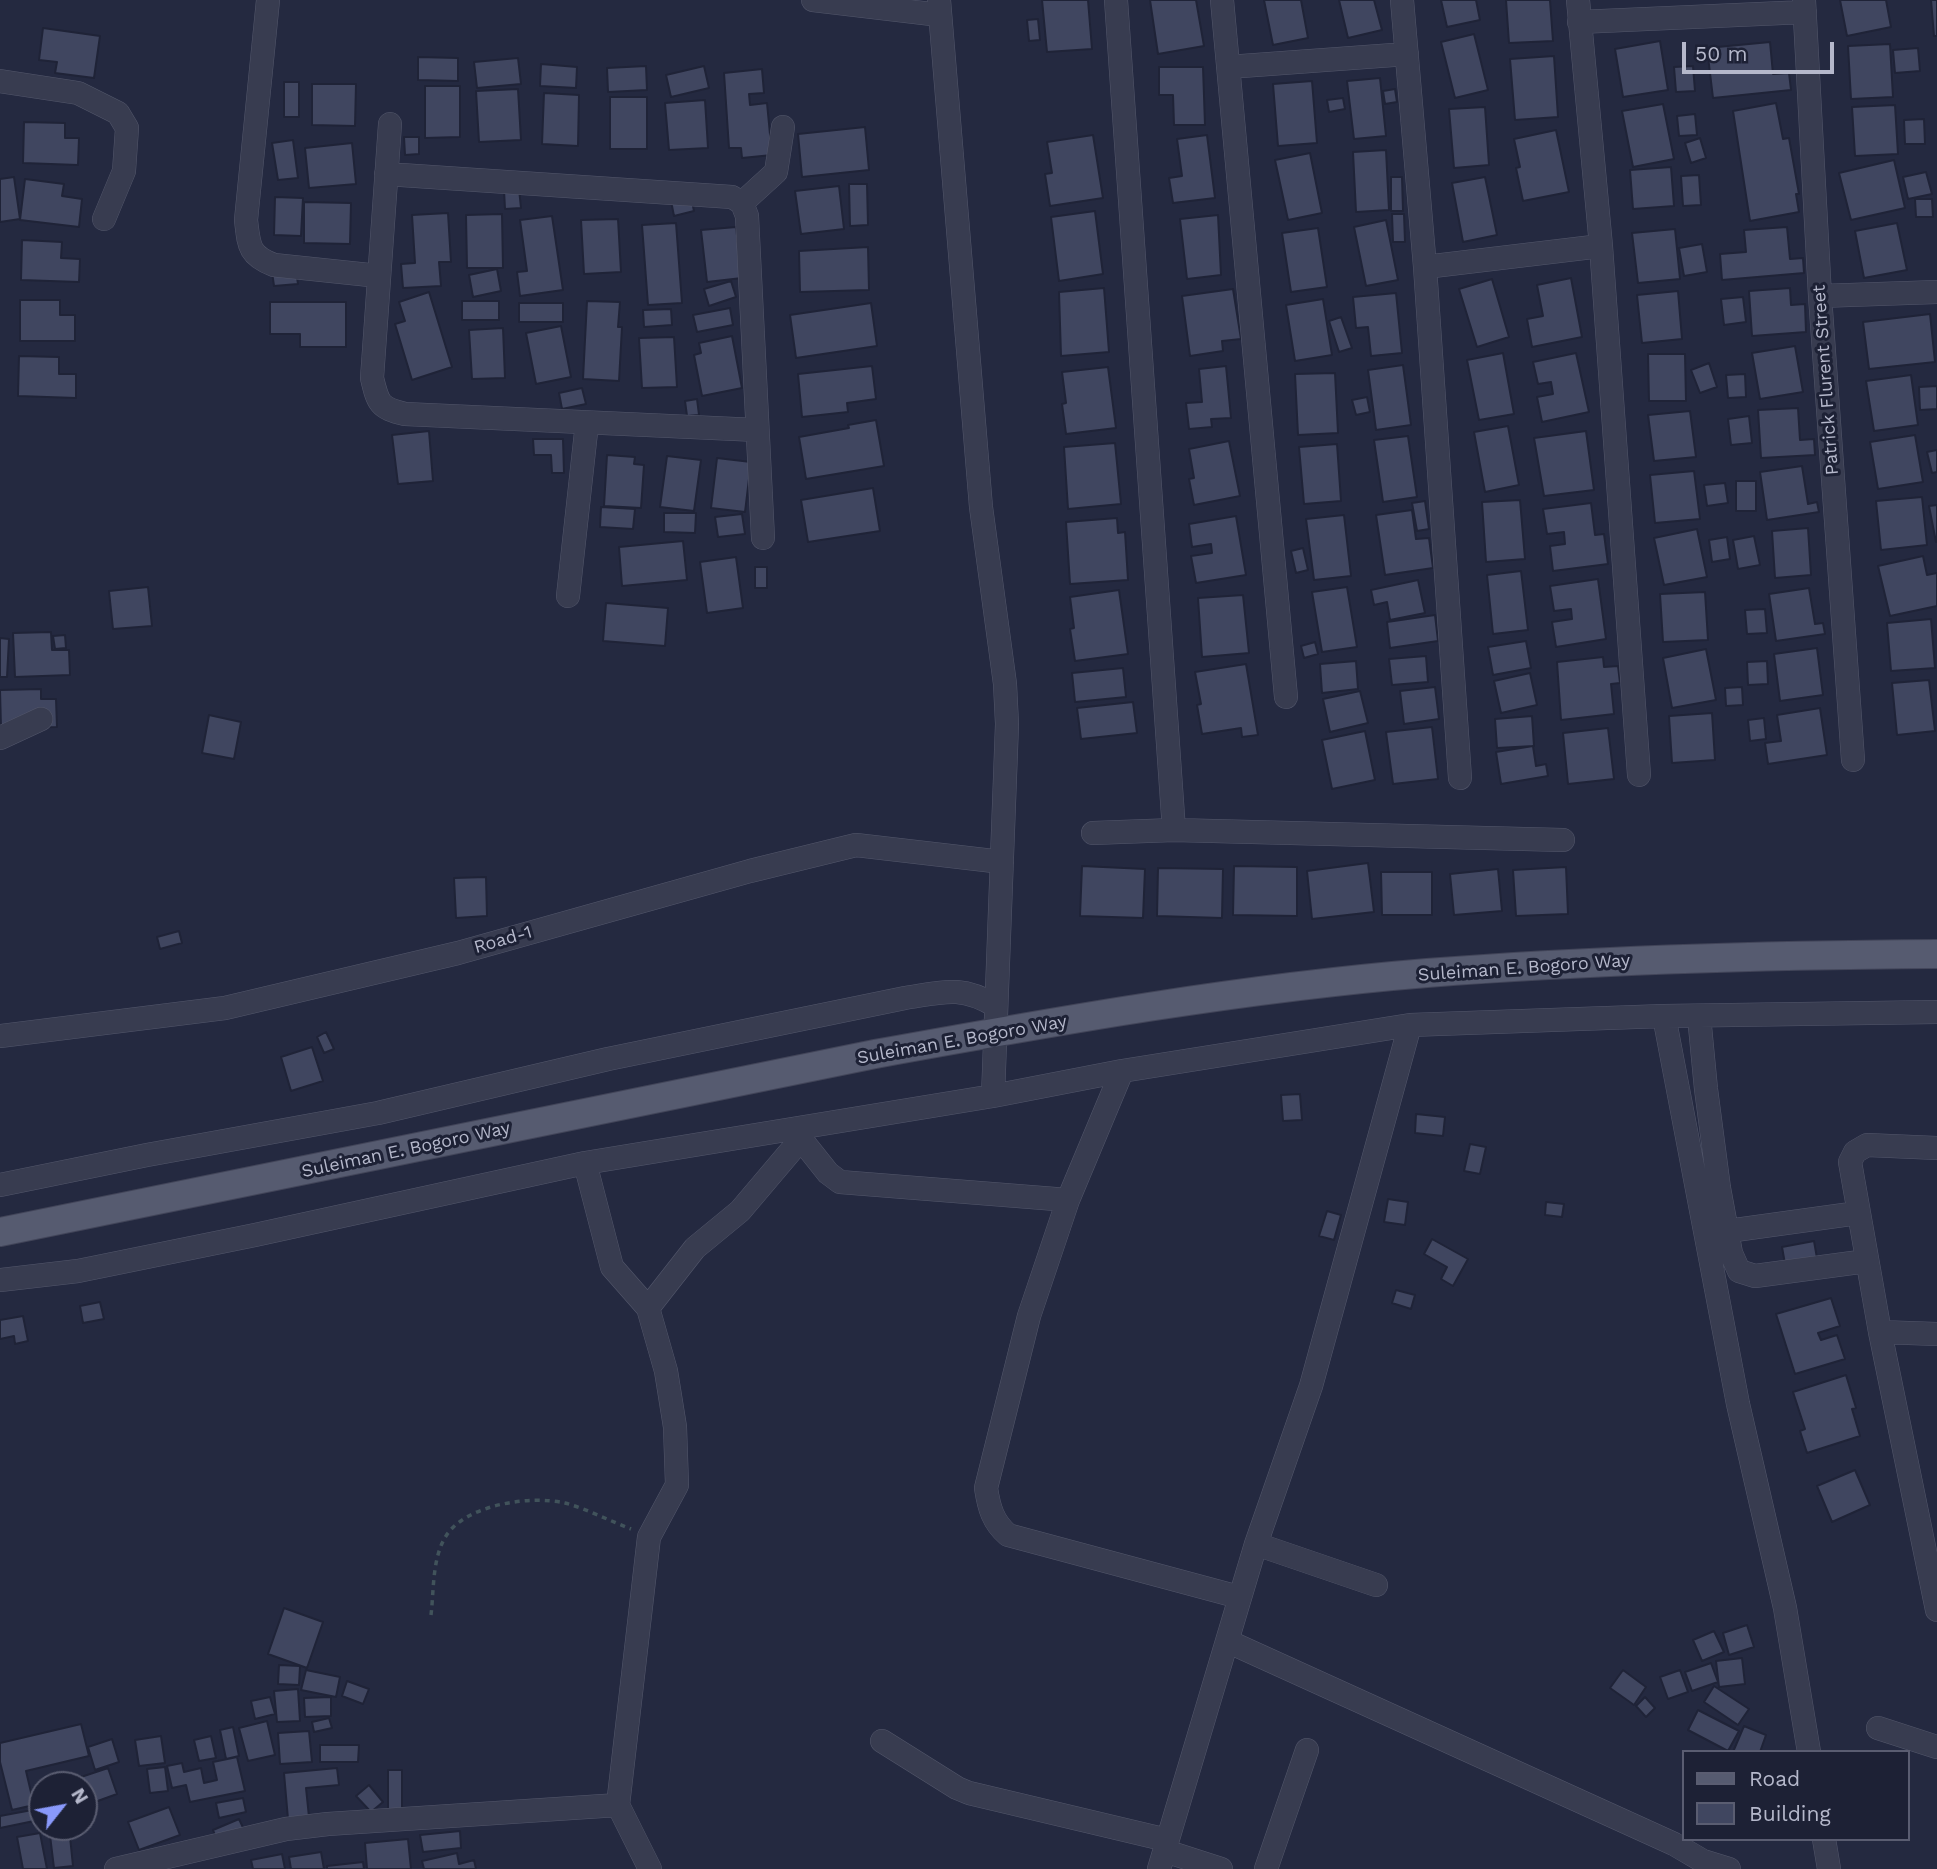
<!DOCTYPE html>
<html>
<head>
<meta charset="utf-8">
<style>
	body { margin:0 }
	#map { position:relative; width:1937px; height:1869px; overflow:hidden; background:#242940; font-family:"Work Sans",sans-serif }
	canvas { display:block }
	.legend { position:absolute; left:1682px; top:1750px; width:228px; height:91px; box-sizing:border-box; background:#1d2135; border:2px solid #5a5d71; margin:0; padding:9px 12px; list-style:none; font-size:21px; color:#b5b8cb }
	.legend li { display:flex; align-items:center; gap:14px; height:35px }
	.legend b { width:35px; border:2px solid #5a5d71 }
	.north { position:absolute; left:28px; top:1771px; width:70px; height:70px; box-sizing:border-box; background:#1d2135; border:2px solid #5a5d71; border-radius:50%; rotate:59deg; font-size:19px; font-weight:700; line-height:28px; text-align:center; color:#b5b8cb }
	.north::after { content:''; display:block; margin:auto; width:24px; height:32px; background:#8999fb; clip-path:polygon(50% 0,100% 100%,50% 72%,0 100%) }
	.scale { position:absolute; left:1682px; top:42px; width:152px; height:32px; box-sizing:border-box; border:4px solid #b5b8cb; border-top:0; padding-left:9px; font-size:21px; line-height:24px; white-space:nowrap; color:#b5b8cb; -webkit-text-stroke:5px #1d2135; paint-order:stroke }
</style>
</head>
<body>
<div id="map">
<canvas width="1937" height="1869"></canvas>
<ul class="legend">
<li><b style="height:9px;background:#565b70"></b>Road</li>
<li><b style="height:19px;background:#404660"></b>Building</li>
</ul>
<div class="north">N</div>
<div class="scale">50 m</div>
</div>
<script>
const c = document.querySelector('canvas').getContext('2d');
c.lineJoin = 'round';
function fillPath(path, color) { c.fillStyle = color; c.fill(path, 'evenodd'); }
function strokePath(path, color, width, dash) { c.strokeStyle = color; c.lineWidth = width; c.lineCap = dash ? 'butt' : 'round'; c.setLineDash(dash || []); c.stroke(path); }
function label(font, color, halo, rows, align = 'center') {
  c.font = font + ' "Work Sans",sans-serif'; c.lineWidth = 6; c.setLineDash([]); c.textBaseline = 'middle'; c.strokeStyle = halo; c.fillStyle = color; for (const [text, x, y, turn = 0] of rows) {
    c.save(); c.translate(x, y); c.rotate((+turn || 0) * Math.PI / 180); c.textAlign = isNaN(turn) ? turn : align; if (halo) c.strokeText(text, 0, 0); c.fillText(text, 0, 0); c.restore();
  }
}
const building = new Path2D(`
	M1042,0h46l4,49 -45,3z
	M1150,0h46l8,46 -46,8z
	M1264,0h37l7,38 -35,7z
	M1339,0h35l8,30 -34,8z
	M1441,0h35l4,20 -33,7z
	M1506,0h44l3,41 -44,2z
	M1840,0h46l5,27 -44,9z
	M1931,0h6v36h-3z
	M1038,19l2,21 -11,1 -2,-21z
	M43,28l57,8 -6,42 -39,-5 2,-11 -18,-2z
	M1474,34l14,56 -33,8 -14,-56z
	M1660,41l8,49 -45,7 -8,-48z
	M1770,42l3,32 16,-1 2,17 -78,8 -6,-50z
	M1890,44l3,53 -42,2 -3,-53z
	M1918,48l2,23 -25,2 -2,-23z
	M1554,56l4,61 -43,3 -5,-61z
	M418,57l40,1v23l-40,-1z
	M518,58l3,26 -44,4 -3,-26z
	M541,64l36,3 -1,21 -36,-2z
	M646,66l1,24 -39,2 -1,-24z
	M704,66l5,22 -38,9 -5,-22z
	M1693,66l2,25 -19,1 -2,-25z
	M1159,67h44l2,58h-31l-1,-30h-14z
	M762,69l2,24 -15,1 1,11 17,-2 5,52 -30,3 -1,-10h-12l-5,-75z
	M1380,78l6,58 -32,3 -7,-58z
	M1312,81l5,62 -39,3 -5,-62z
	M284,82h15v35h-15z
	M312,84h44l-1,42 -43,-1z
	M425,86h35v51l-35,1z
	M518,89l3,51 -42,2 -3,-51z
	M1395,89l2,13 -12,2 -2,-13z
	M544,93l35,2 -1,51 -36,-2z
	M610,97h37v52h-37z
	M1343,98l2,11 -16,3 -2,-12z
	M705,100l3,48 -39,2 -4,-47z
	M1776,103l7,36 6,-1 10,56h-3l3,18 -49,9 -17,-110z
	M1663,104l11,55 -41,8 -11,-56z
	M1895,105l3,49 -43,2 -3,-49z
	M1485,107l4,58 -35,3 -5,-59z
	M1695,114l2,21 -18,1 -2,-20z
	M1924,119l1,25h-20l-1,-24z
	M24,122l41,1v15h14l-1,27 -55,-2z
	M865,127l4,43 -67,7 -4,-43z
	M1556,130l13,62 -46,9 -7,-33 4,-1 -6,-28z
	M1093,135l10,63 -53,8 -5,-32 7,-1 -5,-31z
	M1207,135l8,63 -42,5 -4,-25 13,-2 -5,-37z
	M404,137h15v17l-14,1z
	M1700,138l6,20 -15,5 -6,-20z
	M293,140l5,38 -20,2 -6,-37z
	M352,143l4,41 -47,4 -4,-40z
	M1386,150l3,60 -33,2 -3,-60z
	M1310,153l12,60 -34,7 -13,-60z
	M1894,160l11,48 -54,12 -12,-47z
	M1671,167l3,39 -41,3 -3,-39z
	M1926,172l6,22 -24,5 -5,-22z
	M1699,175l2,30 -18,1 -2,-30z
	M14,177l6,42 -20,3v-43z
	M1391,177h11l1,34h-12z
	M1485,177l12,58 -34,7 -11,-59z
	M25,179l39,5 -2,12 20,3 -3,28 -59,-7z
	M849,184h18l1,41 -18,1z
	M839,186l5,43 -43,5 -6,-43z
	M519,189l2,19 -16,1 -1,-19z
	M275,197l28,1 -2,38 -27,-1z
	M691,197l3,14 -20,5 -3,-15z
	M1915,199h17l1,18h-17z
	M304,202l47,1 -1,41 -46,-1z
	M1095,211l8,63 -44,7 -8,-64z
	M448,213l3,49h-12l2,24 -38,2 -2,-24 14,-1 -3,-48z
	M502,214l1,54h-36l-1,-53z
	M1392,214h12l1,28h-12z
	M1218,215l3,60 -34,4 -7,-60z
	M552,216l11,74 -43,6 -3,-24 10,-1 -7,-51z
	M618,219l3,53 -37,2 -3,-54z
	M1386,220l12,60 -32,6 -12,-59z
	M676,223l6,80 -34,2 -6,-80z
	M1897,223l10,47 -43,8 -9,-47z
	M736,227l6,51 -35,4 -6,-52z
	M1787,227l3,32 13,-1 1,15 -82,7 -2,-26 26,-2 -2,-22z
	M1318,228l9,59 -36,5 -9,-59z
	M1675,229l5,50 -42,4 -6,-50z
	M22,240l40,2 -1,16 19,1 -1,23 -58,-2z
	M1702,244l5,28 -23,4 -5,-28z
	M868,247l1,43 -69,2 -1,-41z
	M497,269l4,22 -28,6 -4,-22z
	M296,270l2,14 -24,2 -2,-14z
	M1571,278l11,59 -50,10 -5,-28 16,-3 -6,-31z
	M1492,279l17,58 -32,10 -18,-58z
	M731,281l5,16 -27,9 -5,-17z
	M1104,288l5,64 -48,4 -2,-64z
	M1790,288l1,17 14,-1 1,28 -54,4 -3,-45z
	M1233,289l8,50 -19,2 1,10 -33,5 -8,-60z
	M1678,291l4,48 -40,4 -5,-48z
	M429,292l23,75 -40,13 -17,-56 10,-3 -6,-19z
	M1396,293l6,60 -31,3 -3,-29 -12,1 -3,-31z
	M1743,297l3,25 -22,3 -3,-26z
	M1323,299l9,56 -37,6 -9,-56z
	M20,300h40v15h15v26h-55z
	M462,301h37v19h-37z
	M587,301l33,1 -2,25h4l-3,54 -36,-2z
	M270,302h76v45h-46v-13h-30z
	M519,303h44v19h-44z
	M871,303l6,43 -81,12 -6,-43z
	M730,308l3,17 -36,7 -4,-17z
	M671,309l1,16 -28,2 -1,-17z
	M1930,314l5,48 -66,7 -6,-47z
	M1341,317l11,31 -13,4 -10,-31z
	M561,326l10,51 -35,7 -10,-51z
	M503,328l2,50 -33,1 -3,-49z
	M732,336l10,52 -40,8 -8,-41 7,-2 -2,-10z
	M674,337l3,50 -35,1 -3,-50z
	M1795,346l8,46 -43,7 -8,-46z
	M1503,353l11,61 -35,6 -12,-60z
	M1576,353l13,59 -47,10 -5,-25 16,-3 -2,-12 -13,2 -5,-22z
	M1648,354h37l1,47h-37z
	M19,356l40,1v17h17v24l-58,-2z
	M1709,363l8,24 -17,6 -9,-23z
	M1403,365l8,60 -35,5 -8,-60z
	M872,366l4,33 -29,4 1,9 -46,5 -4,-43z
	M1226,366l5,52 -20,1 1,8 -23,2 -3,-26 16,-1 -3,-33z
	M1108,367l8,61 -50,6 -4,-30 4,-1 -4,-31z
	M1335,373l3,60 -40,2 -3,-61z
	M1745,374l1,23 -18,1 -2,-23z
	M1911,375l7,50 -44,6 -8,-50z
	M1937,386v23l-17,1 -1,-23z
	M582,388l4,16 -24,5 -3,-16z
	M1367,397l3,15 -14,3 -4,-15z
	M697,399l2,16 -12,1 -2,-15z
	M1798,408l2,32 14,-1 1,16 -54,3 -3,-48z
	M1690,411l6,46 -42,4 -6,-46z
	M1749,416l3,27 -21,2 -3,-26z
	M876,420l8,46 -78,13 -7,-42 50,-9 -1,-3z
	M1508,426l11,59 -34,7 -11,-60z
	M429,431l4,50 -35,3 -6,-49z
	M1586,431l8,59 -50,6 -10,-58z
	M1915,435l8,47 -45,7 -8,-47z
	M1408,436l9,61 -34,5 -9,-62z
	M533,439h30l1,34h-12l-1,-18h-17z
	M1229,441l11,55 -46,9 -5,-26 5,-1 -5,-29z
	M1115,443l6,61 -53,5 -4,-62z
	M1337,444l4,57 -37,3 -5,-57z
	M1937,450v22l-5,1 -5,-21z
	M607,455l28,2 -1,7 10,1 -3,43 -37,-2z
	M667,456l34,4 -7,51 -34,-4z
	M717,458l34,4 -6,50 -34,-4z
	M1802,466l6,38 9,-2 2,10 -52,8 -7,-48z
	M1694,471l6,48 -45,4 -5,-48z
	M1736,481h20v30h-20z
	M1725,483l3,20 -21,3 -3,-21z
	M873,488l7,43 -72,11 -7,-42z
	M1922,497l5,48 -46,5 -5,-49z
	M1520,500l5,59 -39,3 -4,-60z
	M1425,501l4,28 -12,2 -5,-28z
	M1591,503l4,32 9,-1 4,30 -55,7 -3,-25 15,-2 -1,-12 -17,2 -4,-25z
	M1937,505v37h-1l-7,-36z
	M601,507l34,2 -2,20 -33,-2z
	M1412,510l4,29 13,-1 4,30 -48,7 -9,-60z
	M664,513h32l-1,20 -31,-1z
	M742,514l3,20 -27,3 -3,-20z
	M1344,515l7,61 -37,4 -8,-61z
	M1236,516l10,59 -50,8 -5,-27 21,-3 -1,-9 -19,3 -3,-23z
	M1117,518l1,15 7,-1 3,48 -58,4 -4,-62z
	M1808,528l3,47 -36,3 -3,-47z
	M1697,529l10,48 -43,8 -10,-47z
	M1754,536l6,29 -22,4 -5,-29z
	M1727,537l3,22 -18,3 -3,-22z
	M683,541l4,39 -65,6 -3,-39z
	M1303,548l5,22 -12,3 -5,-22z
	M1923,556l4,19 10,-2v33l-47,10 -12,-50z
	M736,557l7,51 -36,5 -7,-51z
	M755,567h12v21h-12z
	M1521,571l7,59 -35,4 -6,-59z
	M1598,579l8,60 -50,8 -4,-25 20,-3 -1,-10 -17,2 -4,-25z
	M1418,580l7,33 -35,7 -3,-18 -13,3 -3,-15z
	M148,587l4,39 -39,3 -4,-38z
	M1347,587l10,60 -35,5 -10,-60z
	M1809,588l6,36 8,-1 2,11 -49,7 -7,-47z
	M1119,590l9,64 -53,7 -5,-32 4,-1 -4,-31z
	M1705,592l3,48 -45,2 -3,-48z
	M1243,595l6,58 -47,4 -4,-59z
	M606,603l62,5 -3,38 -62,-5z
	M1765,609l2,24 -20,1 -2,-24z
	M1435,615l3,26 -48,7 -3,-26z
	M1931,619l4,49 -44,3 -4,-48z
	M51,632l1,18h17l1,25 -55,2 -2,-44z
	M65,635l1,13 -11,1 -2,-13z
	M0,638l9,1 -2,38h-7z
	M1526,641l5,27 -38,7 -5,-28z
	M1315,642l3,12 -14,4 -3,-12z
	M1817,648l6,47 -43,6 -6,-47z
	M1706,649l10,51 -44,8 -9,-50z
	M1426,656l2,26 -36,3 -3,-26z
	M1603,657l1,10 14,-1 2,17 -9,1 3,30 -53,6 -4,-58z
	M1356,661l2,28 -36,4 -2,-29z
	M1767,661l1,23 -20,1 -1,-23z
	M1246,664l12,71 -16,2 -1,-9 -39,6 -5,-29 4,-1 -6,-32z
	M1123,668l3,29 -51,5 -3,-29z
	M1530,673l7,32 -36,8 -7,-32z
	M1929,680l6,51 -38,4 -5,-52z
	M1435,687l4,32 -35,5 -4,-33z
	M1742,687l1,18 -17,1 -1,-18z
	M41,689v10h15l1,28 -56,1 -1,-38z
	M1360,691l8,32 -38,9 -7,-33z
	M1133,702l4,31 -56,6 -4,-31z
	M1820,708l7,47 -59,9 -3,-21 16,-2 -4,-26z
	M1712,713l3,47 -43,3 -3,-47z
	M209,715l32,7 -7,37 -32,-6z
	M1532,716l2,30 -37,2 -2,-29z
	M1764,718l2,21 -16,2 -2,-21z
	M1432,727l6,52 -45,5 -7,-52z
	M1608,728l6,51 -46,5 -5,-51z
	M1365,731l10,49 -43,9 -10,-49z
	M1533,746l3,20 10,-2 2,12 -47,8 -5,-32z
	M1368,863l6,49 -62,7 -5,-48z
	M1082,866l63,3 -2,49 -63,-2z
	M1234,866l63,1v49l-64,-1z
	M1566,867l2,47 -52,2 -3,-46z
	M1158,868l65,1 -1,49 -65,-2z
	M1498,869l4,42 -48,4 -4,-41z
	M1381,872h51v43h-50z
	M486,877l1,39 -31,2 -2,-40z
	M179,931l3,12 -22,6 -3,-12z
	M326,1032l8,17 -10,4 -7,-16z
	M312,1047l11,34 -32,10 -10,-34z
	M1300,1094l2,26 -19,1 -2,-26z
	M1416,1114l29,3 -2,19 -28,-3z
	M1470,1144l16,3 -6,27 -16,-3z
	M1388,1199l20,3 -3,23 -21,-3z
	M1546,1202l18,2 -2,13 -17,-2z
	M1327,1211l14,4 -7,25 -15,-4z
	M1432,1239l36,20 -15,27 -12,-7 6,-12 -23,-13z
	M1814,1241l3,17 -32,6 -3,-17z
	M1396,1290l19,5 -4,14 -19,-6z
	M1831,1298l9,28 -22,7 3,7 16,-5 8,24 -50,15 -19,-60z
	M100,1302l4,17 -21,4 -3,-17z
	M23,1316l5,25 -13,3 -1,-8 -14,3v-19z
	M1846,1375l10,33 -4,1 8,27 -53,17 -7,-22 5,-2 -12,-37z
	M1855,1470l15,35 -38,17 -15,-36z
	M284,1608l39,14 -16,46 -39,-14z
	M1747,1625l7,22 -25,8 -6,-22z
	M1714,1631l10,21 -22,9 -9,-21z
	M1742,1658l3,26 -26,3 -3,-26z
	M1711,1663l7,19 -26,9 -7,-19z
	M279,1665l21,1 -1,19 -21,-1z
	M306,1670l34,7 -4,20 -35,-7z
	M1623,1670l23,17 -12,18 -24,-17z
	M1680,1670l8,22 -20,7 -8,-22z
	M347,1681l22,8 -6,15 -21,-8z
	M1714,1686l35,23 -11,16 -34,-23z
	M298,1689l2,32 -23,1 -3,-31z
	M270,1697l5,17 -20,5 -4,-18z
	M331,1697v19l-26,1 -1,-19z
	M1645,1697l10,11 -9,9 -10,-11z
	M1698,1710l41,21 -11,20 -40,-21z
	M329,1718l3,10 -18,4 -2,-10z
	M267,1721l8,34 -27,6 -9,-33z
	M81,1724l8,32 -63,15 8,34 -22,5 -12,-48v-19z
	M1744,1726l22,9 -6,17h-27z
	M233,1727l6,29 -13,3 -6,-29z
	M309,1731l3,31 -32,2 -2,-31z
	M161,1736l4,27 -26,3 -4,-26z
	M211,1736l5,22 -17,3 -5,-21z
	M112,1739l7,23 -24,8 -7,-23z
	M320,1745h39l-1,17h-38z
	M237,1757l8,34 -55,11 -4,-17 -14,3 -5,-22 15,-3 2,9 17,-4 3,15 13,-3 -4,-18z
	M165,1767l3,24 -18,2 -3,-24z
	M108,1768l9,26 -33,12v-21h-7l-2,-6z
	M337,1768l2,17 -33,3 3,29 -21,2 -4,-46z
	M388,1770h14v46h-14z
	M70,1773l4,12h-32v9l-3,-10z
	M369,1785l14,17 -12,10 -15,-16z
	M243,1798l3,14 -27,6 -3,-15z
	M169,1807l11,28 -41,15 -11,-28z
	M32,1810l2,11 -34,7v-12z
	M239,1819l7,15 -27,11 -6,-15z
	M49,1827h20l4,39 -19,2z
	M460,1831l1,17 -38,4 -3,-17z
	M40,1833l7,36h-24l-6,-32z
	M408,1839l3,30h-44l-2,-26z
	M321,1852l3,17h-33l-2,-12z
	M457,1853l2,11 15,-4 2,9h-52l-2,-8z
	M282,1854l3,15h-32l-2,-9z
	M363,1862l1,7h-37v-3z`);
fillPath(building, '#404660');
strokePath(building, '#1f2337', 2);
const minor = new Path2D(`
	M268,0l-22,220c3,25 2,35 28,45l105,11
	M813,0l127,15
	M939,0l42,507 24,177 2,40 -14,372
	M1116,0l58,830
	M1222,0l64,697
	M1402,0l23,267 35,511
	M1578,0l23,246 38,529
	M1804,0l16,296 33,464
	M1579,22l226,-10
	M1228,67l179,-13
	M0,81l78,12 40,20 9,15 -3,43 -20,48
	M390,124l-18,254c6,25 7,30 33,36l352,16
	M386,174l346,23 10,6 5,13 16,322
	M742,203l34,-31 7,-45
	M1425,267l176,-21
	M1820,296l117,-4
	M568,596l19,-173
	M0,738l41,-19
	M1093,833l81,-3 389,10
	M1664,1016l74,388 47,204 24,144
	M1699,1016l7,73 13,99 12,65 8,18 16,5 112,-15
	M0,1036l225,-28 233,-55 292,-82 106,-26 146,17
	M1122,1071l-54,129 -39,116 -43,172c3,20 7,34 22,47l231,62
	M793,1129l35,44 12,9 228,18
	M1937,1148l-70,-3 -12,7 -5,10 30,170 57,278
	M585,1163l27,104 36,41 18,63 9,56 2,58 -28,52 -31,268 32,64
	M0,1185l147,-30 231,-42 230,-54 297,-61c38,-6 56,-13 91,8
	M1728,1231l130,-18
	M0,1280l78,-9 177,-36 330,-72 408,-67 129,-25 288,-46 254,-9 273,-4
	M648,1308l47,-60 45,-37 61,-72
	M1880,1332l57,2
	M1256,1544l120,41
	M1227,1641l447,203 29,17 26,8
	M1878,1728l59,19
	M882,1741l75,47 12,5 198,47
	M1824,1839l5,30
	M1165,1851l56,18
	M116,1869l170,-40 42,-5 290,-19
	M1159,1869l97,-325 55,-158 99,-361
	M1266,1869l41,-119`);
const major = new Path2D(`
	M0,1232l875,-178c182,-33 367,-66 552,-81 170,-13 340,-18 510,-19`);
strokePath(minor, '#53576b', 24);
strokePath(major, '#424559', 30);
strokePath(new Path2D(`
	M431,1615c3,-25 1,-57 15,-79 20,-32 86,-41 119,-33 22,6 45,18 66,26`), '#41535b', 3.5, [5, 5]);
strokePath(minor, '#383c50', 23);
strokePath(major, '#565b70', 28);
label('18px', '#b5b8cb', '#1d2135', [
	["Patrick Flurent Street",1826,380,-94],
	["Road-1",503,940,-16],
	["Suleiman E. Bogoro Way",1524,968,-4],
	["Suleiman E. Bogoro Way",962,1040,-10],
	["Suleiman E. Bogoro Way",406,1150,-12]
]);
</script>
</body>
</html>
